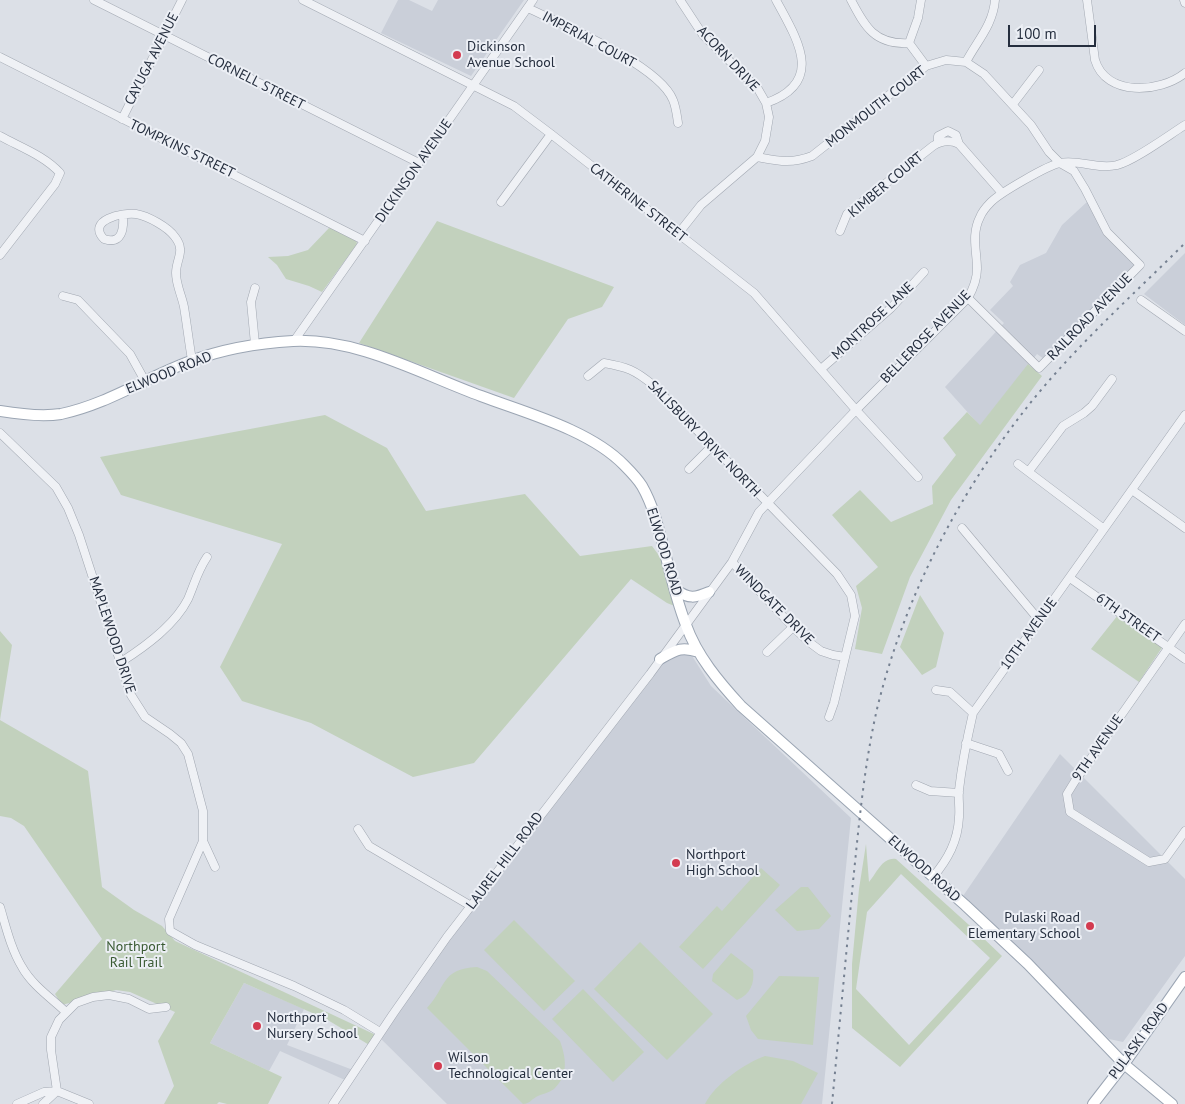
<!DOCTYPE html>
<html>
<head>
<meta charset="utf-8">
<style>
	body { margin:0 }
	#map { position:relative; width:1185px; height:1104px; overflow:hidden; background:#dce0e7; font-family:"PT Sans",sans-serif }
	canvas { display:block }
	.scale { position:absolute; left:1008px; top:25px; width:88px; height:22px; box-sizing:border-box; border:2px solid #252e3e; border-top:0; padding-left:6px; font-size:15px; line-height:18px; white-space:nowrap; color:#252e3e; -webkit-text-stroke:4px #eceff5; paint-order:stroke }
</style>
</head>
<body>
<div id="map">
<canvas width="1185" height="1104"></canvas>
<div class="scale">100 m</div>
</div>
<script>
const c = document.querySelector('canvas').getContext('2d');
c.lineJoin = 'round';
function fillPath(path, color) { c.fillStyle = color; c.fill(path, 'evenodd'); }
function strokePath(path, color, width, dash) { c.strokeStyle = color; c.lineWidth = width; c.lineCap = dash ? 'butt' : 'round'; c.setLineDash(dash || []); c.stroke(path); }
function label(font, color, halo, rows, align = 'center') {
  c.font = font + ' "PT Sans",sans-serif'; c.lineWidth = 4; c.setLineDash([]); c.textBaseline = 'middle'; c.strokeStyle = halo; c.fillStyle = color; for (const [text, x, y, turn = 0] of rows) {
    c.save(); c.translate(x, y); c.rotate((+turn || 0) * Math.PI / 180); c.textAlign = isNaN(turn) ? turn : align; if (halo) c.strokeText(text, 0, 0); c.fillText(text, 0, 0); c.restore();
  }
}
fillPath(new Path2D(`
	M398,0h11l23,11 6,-11h86l-53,76 -90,-43z
	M1088,201l48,65 -92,93 -7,-5 -57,72 -35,-39 59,-64 -14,-13 23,-24 -3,-4 10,-17 26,-12 16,-28z
	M1185,253v72l-41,-31z
	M689,651l22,35 140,132 -29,286h-375l-69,-68 112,-152 171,-223z
	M1060,754l125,125v77l-62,86 -14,-3 -146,-143z
	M244,983l60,26 -17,36 66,25 -8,10 -65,-29 -11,20 -59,-28z`), '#cacfd9');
fillPath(new Path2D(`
	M437,221l177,66 -12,20 -34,12 -54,79 -155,-55z
	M329,228l8,1 19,11 1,4 -35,48 -13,-6 -23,-7 -9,-14 -9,-8 20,-1 20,-6z
	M1028,364l14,12 -91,124 -41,77 -28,77 -27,-5 7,-41 -6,-22 22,-19 -46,-52 28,-25 31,32 42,-18 -1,-18 24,-31 -13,-17 24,-26 13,13z
	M325,415l62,33 39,63 99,-17 55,62 72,-10 23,31 12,34 -20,-8 -36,-24 -157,184 -61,14 -102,-54 -69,-22 -22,-34 62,-123 -161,-49 -21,-38z
	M920,595l24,38 -8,34 -14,8 -22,-28z
	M1118,615l45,31 -24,36 -48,-33z
	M0,631l12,14 -12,75z
	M0,720l88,51 14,116 32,23 28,16 13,15 203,95 -7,10 -45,-27 -82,-36 -34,60 72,34 -14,27h-41l-8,-2 -2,2h-53l10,-18 -16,-45 17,-29 -45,-20 -14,-2 -54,15 -7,-11 47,-55 -78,-113 -13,-8 -11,-2z
	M866,844l3,38c8,-9 13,-25 27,-23l83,75 23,22 -102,111 -48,-39v-64l7,-75zM901,874l89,84 -81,87 -53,-56 11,-77z
	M761,868l19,17 -77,84 -24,-22 38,-41 5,5z
	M801,887h7l23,29 -12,13 -22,2 -22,-21z
	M514,920l61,61 -31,30 -60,-61z
	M640,942l73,72 -46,46 -73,-71z
	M731,953l22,17c2,13 -3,25 -16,30l-25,-19 1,-7z
	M477,967l10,4 73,70c6,17 9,34 -6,48 -5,4 -13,5 -18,8 -5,3 -7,7 -13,7l-96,-96c20,-21 13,-39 50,-41z
	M779,976l40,1 -6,68 -55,-6 -7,-9 -5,-14z
	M583,989l61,63 -31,30 -61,-63z
	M765,1056l28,5 25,12 -17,31h-96c10,-20 40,-41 60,-48z`), '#c2d1bd');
const minor = new Path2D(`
	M94,0l325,163
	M303,0l211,106 37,28 203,159 102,117 62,67
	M851,0c14,27 24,45 58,43
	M1087,0l8,60c11,37 65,33 90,13
	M1184,0l1,3
	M528,8c35,17 131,57 145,92 3,7 4,16 5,23
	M909,43l9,-25 3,-18
	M909,43l17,23
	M0,57l365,184
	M966,62c11,-21 27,-37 29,-62
	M766,103c60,-21 31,-64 10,-103
	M1013,104l26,-34
	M122,119l60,-119
	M0,136c20,11 45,20 60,37l-5,11 -55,71
	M938,143v-7l10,-5 8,4 3,9
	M757,157c22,4 34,7 55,-1l114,-90 20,-6 20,2 18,12 47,51 18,27 11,11 14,8 11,18 22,43 33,33 -101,103 -71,-70
	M501,202l50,-68
	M123,215c1,14 -1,30 -19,24 -18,-19 19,-27 32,-25 12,2 32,13 39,23 11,14 1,22 1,36 0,12 6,23 8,34 3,18 5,36 8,53
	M840,231l7,-17 86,-68c8,-5 16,-7 26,-2l43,49
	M678,234l23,-29 56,-48 8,-16 4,-24 -3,-14 -8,-14 -55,-54 -23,-35
	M63,296l15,4 52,54 15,27
	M1141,300l44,31
	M294,341l239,-341
	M255,344l-4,-42 4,-14
	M821,369l70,-61 33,-36
	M588,376l16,-13c23,4 31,7 49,22l184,189 14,21 4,21 -21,87 -5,14
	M0,433l56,54 12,21 11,27 52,160 14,22 25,17 11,9 7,11 15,57v30l-34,78 1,12 25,14 99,41 50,24 36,22
	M1018,464l86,65
	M689,469l23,-23
	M1029,471l34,-45 21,-13 8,-7 20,-27
	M1132,490l53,38
	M962,528l77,92
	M732,562l61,65 16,15 12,9 12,4 12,2
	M1070,578l115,81
	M1185,624l-110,157 -8,13 3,18 79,50 16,-3 20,-28
	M767,652l26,-25
	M121,662c25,-16 54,-37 67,-63 7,-16 9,-27 19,-42
	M936,690l14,2 23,21
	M966,743l33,11 9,17
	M916,785l14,6 29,2
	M358,829l11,17 102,60
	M203,841l12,26
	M933,877c15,-18 25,-36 26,-60 1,-9 -1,-18 0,-27 3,-26 8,-51 14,-77l212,-298
	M0,907c6,20 11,42 22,60 10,18 29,31 44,45
	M17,1104l27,-12 13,-1 -6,-41v-13l8,-17 17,-17 17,-6 16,-2 20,4 20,10 17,-2
	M43,1104l14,-13 32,13
	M333,1104l60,-90 54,-77 203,-263 82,-112 27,-50 97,-102 112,-112c5,-9 9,-18 9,-29 0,-18 -6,-34 3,-52 2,-5 7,-11 11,-15 9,-9 57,-37 69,-39 19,-4 38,7 57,2 17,-4 52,-30 68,-40`);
const major = new Path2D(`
	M0,411c18,3 42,6 61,3 47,-10 86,-37 130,-53 32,-12 68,-18 102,-20 65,-3 128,33 188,55 45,17 109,34 143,69 6,6 13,13 18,21 12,21 17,44 23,67 6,24 12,49 21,72 11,31 33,57 55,81l224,199 63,59 96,100 48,40
	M676,590c13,9 19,8 33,2
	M660,659c16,-9 21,-13 39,-7
	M1093,1104l31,-40 61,-87`);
strokePath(minor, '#a1a7b1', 9);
strokePath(major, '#9ba5b3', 12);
strokePath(minor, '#eff1f5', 8);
strokePath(major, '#fff', 10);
strokePath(new Path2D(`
	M832,1104c7,-74 14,-148 21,-222 6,-58 11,-116 24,-173 26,-107 77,-207 144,-294 47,-62 109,-117 164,-172`), '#758091', 2, [2.5, 5]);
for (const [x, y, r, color] of [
	[457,55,5,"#d33b50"],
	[676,863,5,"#d33b50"],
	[1090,926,5,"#d33b50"],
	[257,1026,5,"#d33b50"],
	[438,1066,5,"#d33b50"]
]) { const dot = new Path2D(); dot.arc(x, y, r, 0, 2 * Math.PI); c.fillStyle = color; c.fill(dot); strokePath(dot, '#eceff5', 2); }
label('14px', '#252e3e', '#eceff5', [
	["IMPERIAL COURT",589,40,28],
	["CAYUGA AVENUE",152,59,-63],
	["ACORN DRIVE",728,59,47],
	["CORNELL STREET",256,82,27],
	["MONMOUTH COURT",876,107,-38],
	["TOMPKINS STREET",182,149,26],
	["DICKINSON AVENUE",414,171,-55],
	["KIMBER COURT",886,185,-40],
	["CATHERINE STREET",638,203,38],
	["RAILROAD AVENUE",1090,317,-46],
	["MONTROSE LANE",873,321,-43],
	["BELLEROSE AVENUE",926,337,-46],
	["ELWOOD ROAD",169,373,-22],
	["SALISBURY DRIVE NORTH",704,439,46],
	["ELWOOD ROAD",664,552,73],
	["WINDGATE DRIVE",774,605,45],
	["6TH STREET",1128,618,35],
	["10TH AVENUE",1029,634,-54],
	["MAPLEWOOD DRIVE",112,635,72],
	["9TH AVENUE",1098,748,-55],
	["LAUREL HILL ROAD",505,861,-53],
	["ELWOOD ROAD",924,869,42],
	["PULASKI ROAD",1139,1041,-54]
]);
label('14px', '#252e3e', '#eceff5', [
	["Dickinson",467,47],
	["Avenue School",467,63],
	["Northport",686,855],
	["High School",686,871],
	["Pulaski Road",1080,918,"right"],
	["Elementary School",1080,934,"right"],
	["Northport",267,1018],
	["Nursery School",267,1034],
	["Wilson",448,1058],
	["Technological Center",448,1074]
], 'left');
label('14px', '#395a32', '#eceff5', [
	["Northport",136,947],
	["Rail Trail",136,963]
]);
</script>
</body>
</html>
